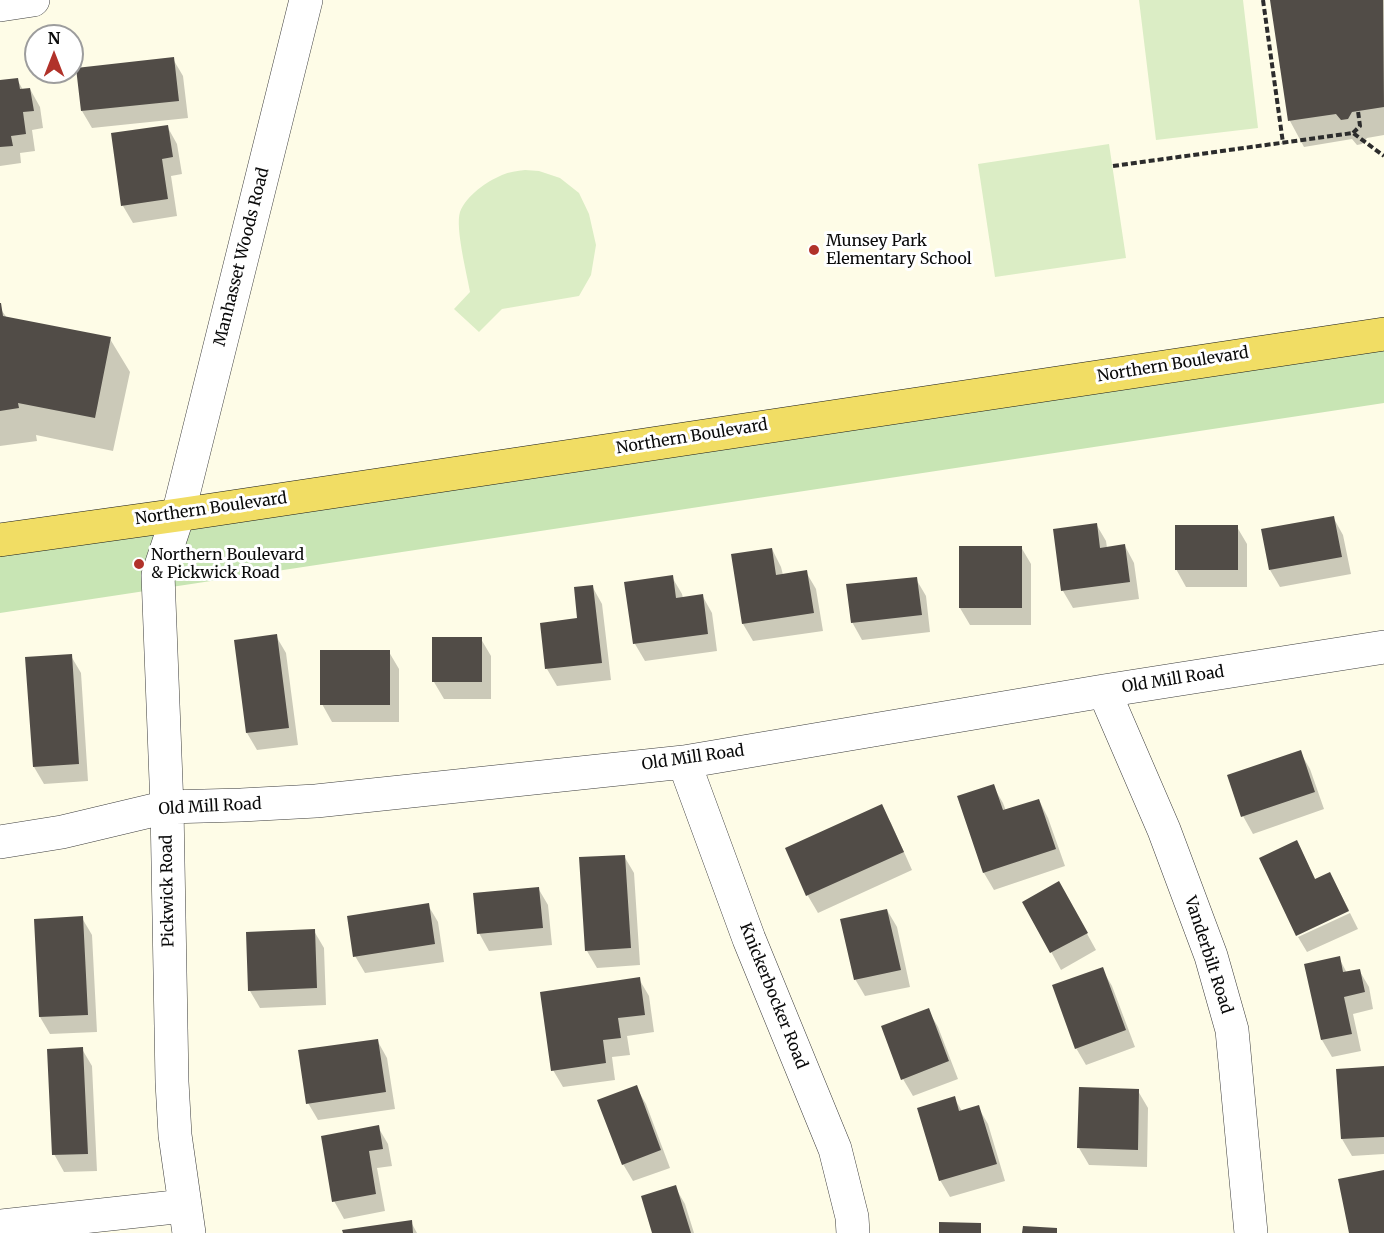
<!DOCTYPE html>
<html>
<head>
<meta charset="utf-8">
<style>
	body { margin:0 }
	#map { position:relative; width:1384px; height:1233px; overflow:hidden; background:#fefce7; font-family:Merriweather,serif }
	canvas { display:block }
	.north { position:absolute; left:24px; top:24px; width:60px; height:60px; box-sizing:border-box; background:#fff; border:2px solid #9d9d9d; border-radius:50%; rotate:0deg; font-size:16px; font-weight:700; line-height:24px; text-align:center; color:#0a0a0a }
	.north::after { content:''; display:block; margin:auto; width:21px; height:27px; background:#b1322a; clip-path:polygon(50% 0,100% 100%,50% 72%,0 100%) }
</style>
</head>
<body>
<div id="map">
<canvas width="1384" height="1233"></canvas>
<div class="north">N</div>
</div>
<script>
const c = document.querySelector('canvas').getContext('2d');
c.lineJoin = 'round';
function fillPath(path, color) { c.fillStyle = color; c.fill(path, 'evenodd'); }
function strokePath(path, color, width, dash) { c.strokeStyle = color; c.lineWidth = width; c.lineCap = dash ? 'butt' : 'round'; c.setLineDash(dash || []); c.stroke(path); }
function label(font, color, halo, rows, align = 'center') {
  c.font = font + ' Merriweather,serif'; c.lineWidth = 6; c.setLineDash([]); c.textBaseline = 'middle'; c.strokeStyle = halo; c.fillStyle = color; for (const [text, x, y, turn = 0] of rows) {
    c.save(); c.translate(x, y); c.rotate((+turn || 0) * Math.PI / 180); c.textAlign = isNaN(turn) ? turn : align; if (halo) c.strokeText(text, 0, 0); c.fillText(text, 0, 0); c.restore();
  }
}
fillPath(new Path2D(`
	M1384,334v69l-1384,210v-73z`), '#c8e5b4');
fillPath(new Path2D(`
	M1139,0h104l15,128 -102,12z
	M1109,144l17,114 -131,19 -17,-113z
	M525,170l14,1 21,7 19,15 10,21 7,31 -5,30 -12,21 -77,13 -23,23 -25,-23 16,-17c-3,-18 -15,-64 -10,-80 7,-17 26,-30 42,-37 7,-3 15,-4 23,-5z`), '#dbedc5');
fillPath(new Path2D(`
	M1272,0h112v135l-17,3 -5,6 -5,1 -5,-6 -48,8 -14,-26z
	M173,59l10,17 5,42 -96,10 -10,-17z
	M17,79l6,11 7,-1 10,18 3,21 -11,2 3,21 -15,2 1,10 -21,3v-84z
	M167,126l10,18 5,30 -11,2 6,40 -44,7 -10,-17z
	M0,308l7,10 103,21 20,33 -17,79 -77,-16 1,6 -37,5z
	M1333,517l10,18 8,39 -71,13 -10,-17z
	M1096,524l10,17 1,7 18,-2 9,17 5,36 -66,9 -10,-17z
	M1237,527l10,17v43h-61l-10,-18z
	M1021,547l10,17v61h-61l-10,-17z
	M772,549l9,18 2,8 23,-3 10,17 7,42 -70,10 -10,-17z
	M672,577l10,17 1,4 19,-3 10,18 5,38 -72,10 -10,-17 -9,-61z
	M916,579l10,17 4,36 -68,8 -10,-18z
	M592,586l10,18 9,76 -54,6 -10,-17 32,-49z
	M276,636l10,17 12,92 -41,5 -10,-17 -12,-92z
	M434,639h47l10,17v43h-47l-10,-17z
	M389,652l10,17v53h-67l-10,-18z
	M71,656l10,17 7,108 -44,3 -10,-17z
	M1300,752l10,17 14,40 -71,25 -10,-18 -14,-40z
	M993,786l10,17 3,8 33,-11 9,18 17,48 -71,24 -10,-17 -25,-76z
	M881,806l10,17 21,47 -94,43 -10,-17 -21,-47z
	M1297,842l19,39 14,-7 19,36 -52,24z
	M624,856l10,17 6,92 -43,3 -10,-17z
	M1059,883l37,67 -35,20 -37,-68z
	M538,888l10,17 4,40 -63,6 -10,-18z
	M428,905l10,17 6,40 -79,11 -10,-17z
	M887,910l10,17 13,60 -45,9 -10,-17z
	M1350,913l8,16 -51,23 -9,-15z
	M82,918l10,17 5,97 -47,2 -10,-17z
	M314,931l10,17 2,57 -66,3 -10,-17z
	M1339,958l8,15 12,-3 10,17 4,22 -20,5 8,37 -29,6 -10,-17 -16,-75z
	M1102,969l10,17 23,61 -49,18 -10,-17z
	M639,979l10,17 5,36 -27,4 3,19 -18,2 3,23 -52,7 -10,-17z
	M928,1010l10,17 20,52 -45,17 -10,-17z
	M377,1040l10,18 8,51 -77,11 -10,-17z
	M82,1049l10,17 5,105 -33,1 -10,-18z
	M1384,1068v86l-32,2 -10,-17z
	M636,1087l10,17 24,64 -37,13 -10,-17z
	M1138,1091l10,17 -1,59 -58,-2 -10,-17z
	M954,1098l8,13 16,-4 10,17 17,57 -55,16 -10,-17z
	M378,1127l10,17 4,22 -15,2 8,43 -41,8 -10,-18z
	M675,1187l10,17 9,29h-40z
	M411,1222l6,11h-73z`), '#0003');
fillPath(new Path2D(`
	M1270,0h113l1,107 -32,5 -4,7 -7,1 -5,-6 -48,7z
	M174,57l5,44 -98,10 -5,-43z
	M18,78l2,11 10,-1 4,23 -11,1 3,22 -15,2 2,10 -13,1v-67z
	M168,125l5,32 -11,2 6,40 -47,7 -10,-73z
	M0,303h1l2,13 108,21 -16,81 -77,-15 1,5 -19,3z
	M1334,516l8,41 -73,13 -8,-41z
	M1097,523l3,25 25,-4 5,38 -69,9 -8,-62z
	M1175,525h63v45h-63z
	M959,546h63v62h-63z
	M772,548l4,27 31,-5 7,43 -72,11 -11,-70z
	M673,575l3,23 27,-4 5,40 -75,10 -9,-62z
	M917,577l5,38 -71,8 -5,-39z
	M593,585l9,78 -57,6 -5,-46 37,-5 -3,-31z
	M277,634l12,94 -43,5 -12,-93z
	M432,637h50v45h-50z
	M320,650h70v55h-70z
	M72,654l7,110 -46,3 -8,-110z
	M1301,750l14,42 -74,25 -14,-42z
	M994,784l9,26 36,-11 17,50 -73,24 -26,-77z
	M882,804l22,48 -98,44 -21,-48z
	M1297,840l18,39 15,-7 19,39 -53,25 -37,-78z
	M625,855l6,93 -46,3 -6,-94z
	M1059,881l29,52 -38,20 -28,-51z
	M539,887l4,41 -66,6 -4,-41z
	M429,903l6,41 -82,13 -6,-41z
	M887,909l14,61 -47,10 -14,-61z
	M83,916l5,99 -49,2 -5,-98z
	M315,929l2,59 -69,3 -2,-59z
	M1340,956l3,16 17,-3 5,23 -21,5 8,37 -31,6 -17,-76z
	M1103,967l23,63 -51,19 -23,-64z
	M640,977l5,38 -27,3 3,20 -18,2 3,23 -55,8 -11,-79z
	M929,1008l20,53 -48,19 -20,-54z
	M378,1039l8,53 -80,12 -8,-54z
	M83,1047l5,107 -36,1 -5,-106z
	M1384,1066v71l-43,2 -5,-70z
	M637,1085l24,65 -39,15 -25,-65z
	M1079,1087l60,2 -1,61 -61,-2z
	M955,1096l4,15 20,-6 18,59 -58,17 -22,-73z
	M379,1125l4,24 -14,2 7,43 -44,8 -11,-66z
	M1384,1170v63h-35l-11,-54z
	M676,1185l15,48h-39l-11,-37z
	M412,1220l1,13h-70l-1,-3z
	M939,1222l42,1v10h-42z
	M1023,1226l34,2v5h-35z`), '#514c47');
const minor = new Path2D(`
	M0,5l33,-5
	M1104,691l60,139 47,126 21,74 19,203
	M684,762l65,177 86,210 17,68 1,16
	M0,842l62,-10 105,-25 74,-2 75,-4 368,-39 420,-71 280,-44
	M0,1226l184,-20
	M189,1233l-14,-98 -3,-53 -5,-275 -9,-232 20,-60 128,-515`);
const major = new Path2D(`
	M0,540l178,-25 1206,-181`);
strokePath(minor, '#3d3d3d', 34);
strokePath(major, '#1b1b1b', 34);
strokePath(new Path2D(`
	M1263,0l20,143
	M1353,133l7,-7 -2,-15
	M1113,166l240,-33 31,23`), '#2c2c2c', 4, [6, 3]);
strokePath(minor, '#fff', 33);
strokePath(major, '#f1dd64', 33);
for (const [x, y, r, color] of [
	[814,250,6,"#b1322a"],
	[139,564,6,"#b1322a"]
]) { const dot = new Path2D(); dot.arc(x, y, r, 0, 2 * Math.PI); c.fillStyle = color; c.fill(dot); strokePath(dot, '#fff', 2); }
label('16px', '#0a0a0a', '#fff', [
	["Munsey Park",826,241],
	["Elementary School",826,259],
	["Northern Boulevard",151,555],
	["& Pickwick Road",151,573]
], 'left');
label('16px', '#0a0a0a', '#fff', [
	["Manhasset Woods Road",242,257,-76],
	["Northern Boulevard",1173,365,-9],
	["Northern Boulevard",692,437,-9],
	["Northern Boulevard",211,509,-8],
	["Old Mill Road",1173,680,-9],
	["Old Mill Road",693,758,-8],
	["Old Mill Road",210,807,-3],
	["Pickwick Road",168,891,-91],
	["Vanderbilt Road",1208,955,72],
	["Knickerbocker Road",773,996,68]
]);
</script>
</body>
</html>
